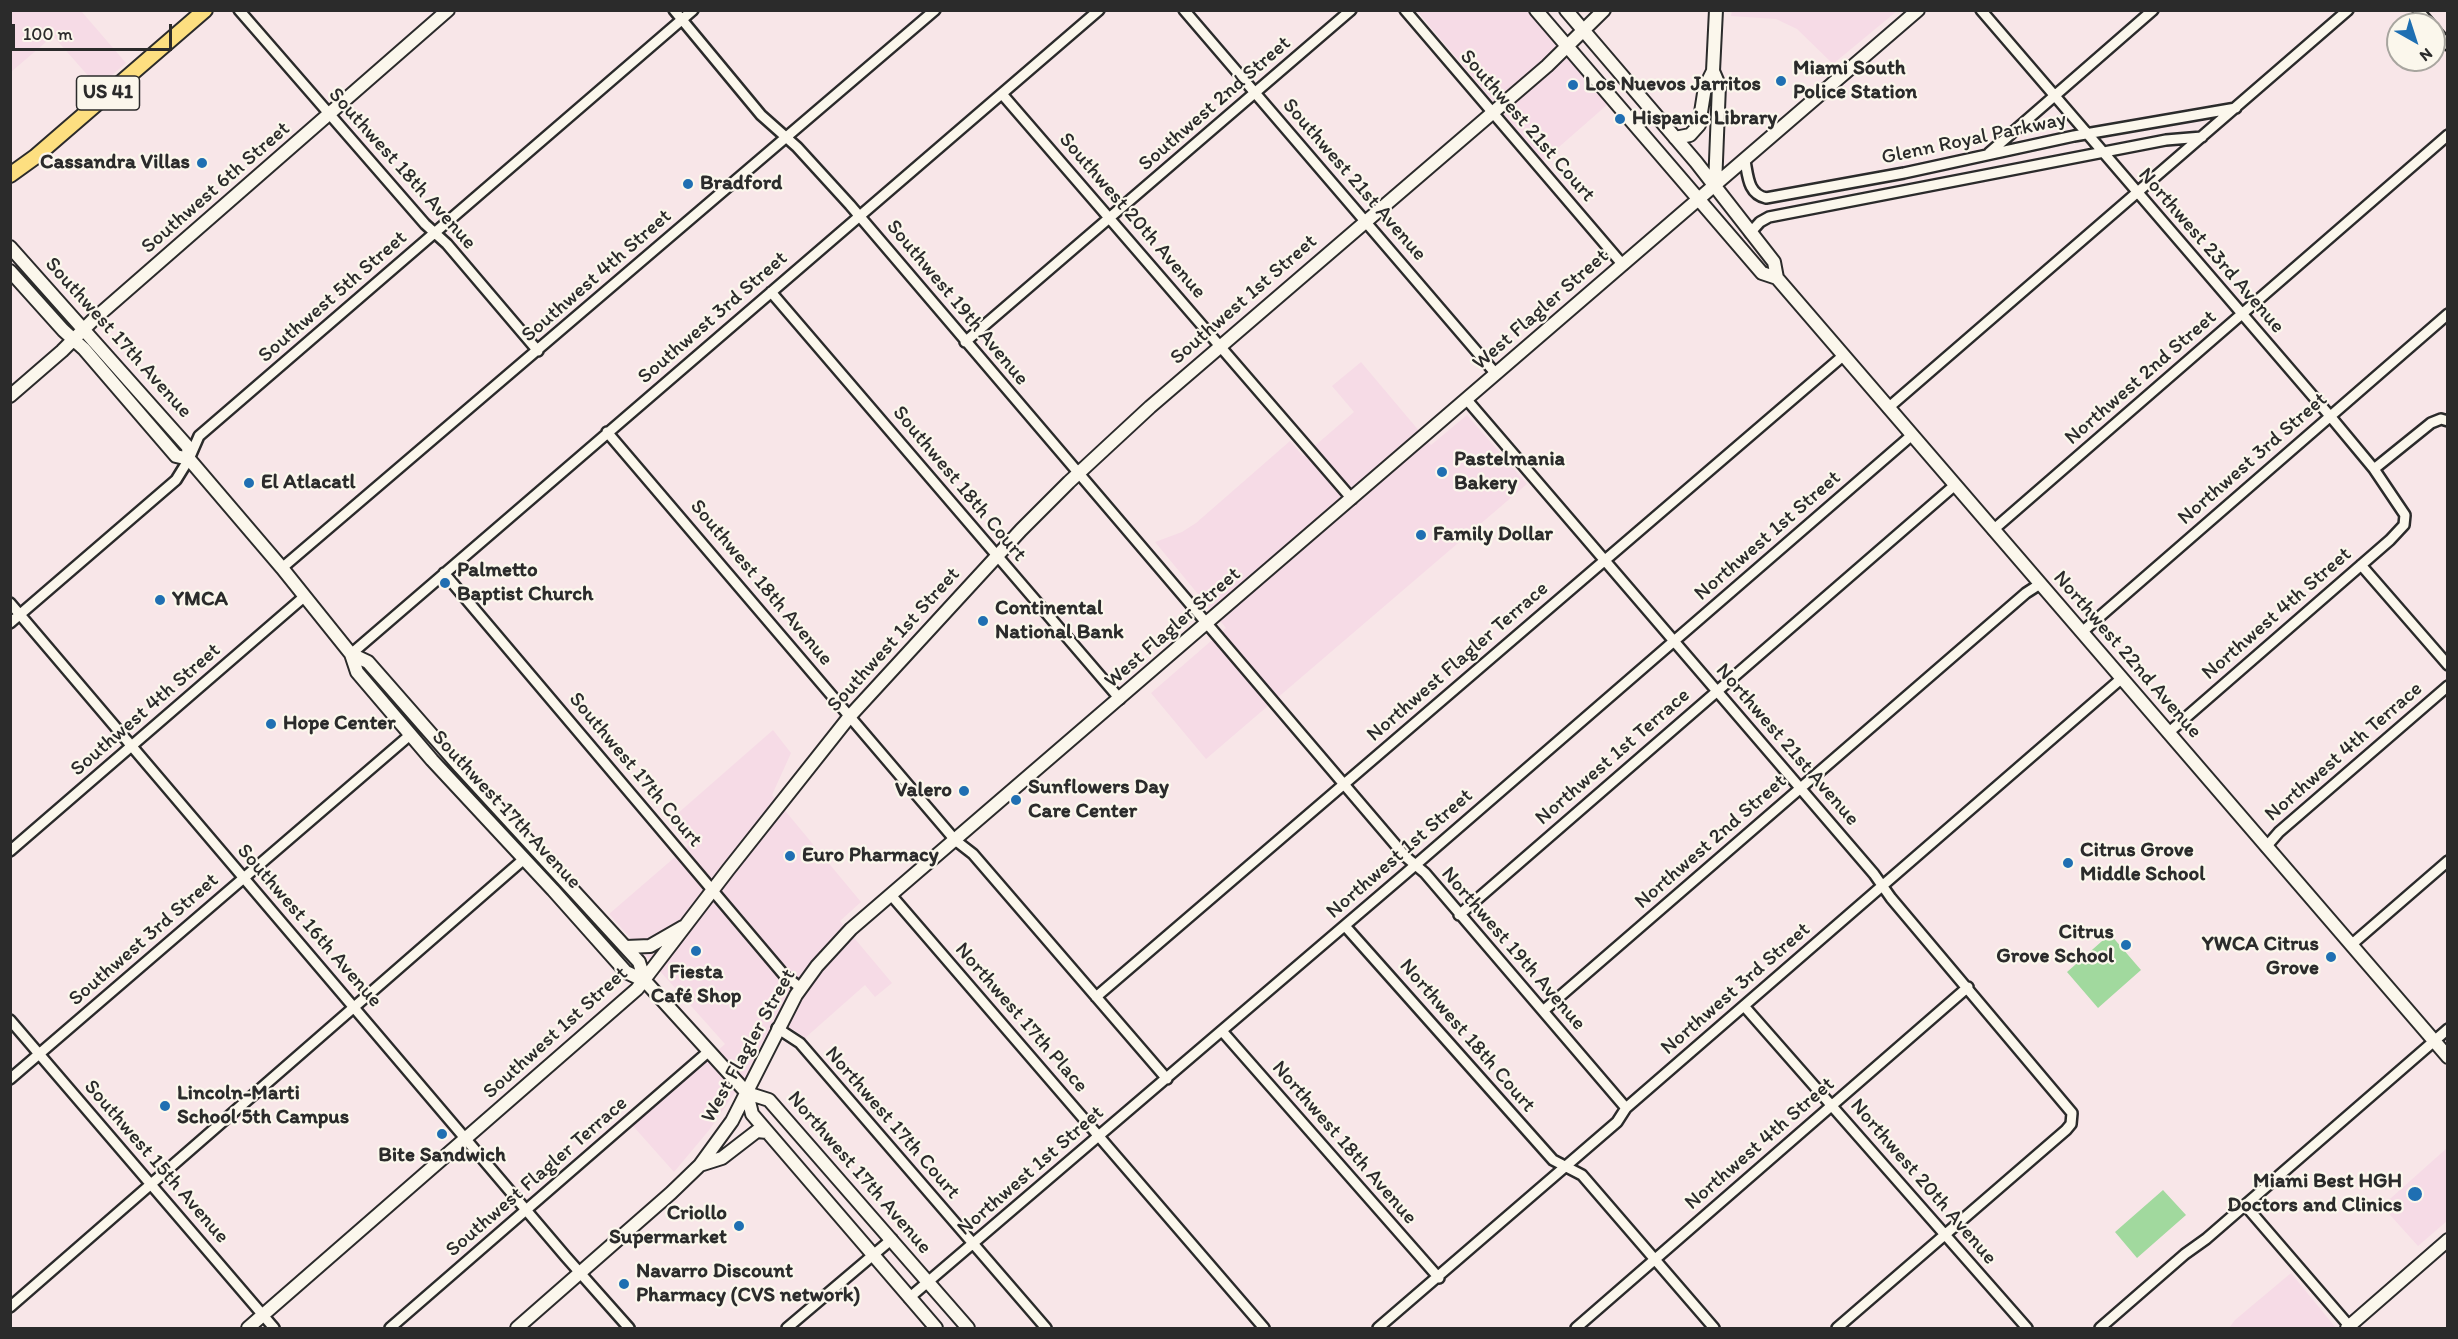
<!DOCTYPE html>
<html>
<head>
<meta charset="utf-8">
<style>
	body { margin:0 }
	#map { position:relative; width:2458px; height:1339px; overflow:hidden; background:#f8e6e8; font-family:Itim,sans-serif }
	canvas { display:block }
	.frame { position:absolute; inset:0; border:12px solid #2b2b2b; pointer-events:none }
	.north { position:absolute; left:2386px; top:12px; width:60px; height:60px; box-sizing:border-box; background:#fbf7ec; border:2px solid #a8a59f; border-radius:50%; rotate:141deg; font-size:16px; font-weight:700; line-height:24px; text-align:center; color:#2b2b2b }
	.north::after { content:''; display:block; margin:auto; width:21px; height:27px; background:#1f6fb2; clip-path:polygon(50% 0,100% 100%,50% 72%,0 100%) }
	.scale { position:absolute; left:12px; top:24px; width:160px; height:27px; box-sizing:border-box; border:3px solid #2b2b2b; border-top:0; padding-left:8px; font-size:18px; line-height:21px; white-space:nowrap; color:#2b2b2b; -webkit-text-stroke:4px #fbf7ec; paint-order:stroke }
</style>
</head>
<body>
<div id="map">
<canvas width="2458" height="1339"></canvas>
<div class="frame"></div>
<div class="north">N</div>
<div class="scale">100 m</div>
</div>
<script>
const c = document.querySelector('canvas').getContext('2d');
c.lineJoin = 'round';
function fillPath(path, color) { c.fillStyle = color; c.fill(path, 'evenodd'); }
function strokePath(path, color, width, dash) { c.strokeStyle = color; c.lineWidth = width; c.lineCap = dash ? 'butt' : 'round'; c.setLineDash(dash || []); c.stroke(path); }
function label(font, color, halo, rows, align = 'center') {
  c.font = font + ' Itim,sans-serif'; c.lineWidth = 4.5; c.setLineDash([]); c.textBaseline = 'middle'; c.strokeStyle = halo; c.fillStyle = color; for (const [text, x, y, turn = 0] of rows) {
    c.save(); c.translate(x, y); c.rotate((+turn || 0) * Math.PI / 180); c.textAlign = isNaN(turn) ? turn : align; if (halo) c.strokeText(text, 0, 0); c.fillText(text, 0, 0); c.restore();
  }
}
fillPath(new Path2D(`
	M11,10l73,1 -2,1 44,51 -28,24 -45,-51 -42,36z
	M1732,10h165v1l-64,53 -36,-35 -21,-10 -45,-3z
	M1417,11h112l79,93 -65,57z
	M1361,362l70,83 36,-30 60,69 -321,275 -55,-66 75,-65 -71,-86 27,-10 14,-9 94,-82 13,15 51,-44 -22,-26z
	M773,730l18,23 -19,42 89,107 -21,19 52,62 -17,14 -10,-12 -60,53 -30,-21 -18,43 -47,69 -36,43 -41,-46 92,-82 -116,-130 80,-69 -20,-24z
	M2447,1148v73l-29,25 -36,-40z
	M2291,1273l45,55h-107l6,-8z`), '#f6dbe6');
fillPath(new Path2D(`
	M2110,934l31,36 -43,38 -31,-36z
	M2163,1190l23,25 -49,43 -22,-26z`), '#a1d99e');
const street = new Path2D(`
	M239,10l186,214 22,20 91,107
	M674,10l87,105 36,32 53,58 556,652 19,16 201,235
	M1184,10l312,364
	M1405,10l218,255
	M1981,10l349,406 44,53 31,46 -1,10 -14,15 -222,193
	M2418,10l12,14
	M2434,29l14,16
	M1002,94l350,405
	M1989,153l164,-143
	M1745,161c3,15 3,33 21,37l138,-25 170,-37 162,-28
	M1750,233l10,-11 9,-5 397,-77 36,-3
	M771,292l349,407
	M965,342l386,-332
	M1467,400l407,474 17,24 181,215 -1,11 -5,6 -229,198
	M1888,408l460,-398
	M607,432l348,408 18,14 194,225
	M2374,469l57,-46 10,-4 7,2
	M1993,530l455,-395
	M2361,565l87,100
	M282,568l653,-558
	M444,573l341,403 16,12
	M10,603l556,654 63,71
	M10,623l166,-143 13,-21 10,-23 494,-426
	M2082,632l366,-318
	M351,654l748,-644
	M2266,847l13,-15 169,-146
	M10,851l295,-255
	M891,895l373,433
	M1459,915l496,-430
	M1345,926l208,234 29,15 132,153
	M2351,945l97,-84
	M1096,997l748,-642
	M1744,1006l283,322
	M1543,1011l483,-418 14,-9
	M10,1020l264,308
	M777,1028l23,15 246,285
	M1222,1031l217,247
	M10,1079l400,-344
	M2245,1205l106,123
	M909,1298l496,-424 507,-439
	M10,1307l514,-448
	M390,1328l318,-276
	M787,1328l105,-89
	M1378,1328l239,-206 9,-14 496,-430
	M1576,1328l392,-341
	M2100,1328l85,-74 21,-15 242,-210`);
const secondary = new Path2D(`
	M1536,10l226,263 15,5 671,779
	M1566,10l130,152 78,100 3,16
	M1713,71l6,14 -4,101
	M1675,138l15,-3 9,-10 6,-38 8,-16 3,-61
	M10,247l178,200 1,12
	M10,271l53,59 21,19 92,107 13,3 93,109 69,86 6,18 75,88 121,130 73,82 19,9 102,112 22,7 199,228
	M10,396l52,-45 31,-31 355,-310
	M351,654l17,8 92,105 179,195 6,19
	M626,947l24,-1 33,-19
	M747,1093l5,21 184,214
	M700,1165l22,-7 35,-27 10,1
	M248,1328l389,-339 91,-119 122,-154 171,-186 48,-48 81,-75 397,-341 57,-56
	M517,1328l154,-135 29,-28 32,-44 64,-126 21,-29 34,-37 1067,-919
	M2347,1328l101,-88`);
const primary = new Path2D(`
	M10,175l25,-18 170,-147`);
strokePath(street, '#2b2b2b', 14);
strokePath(secondary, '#2b2b2b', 16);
strokePath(primary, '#2b2b2b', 18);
strokePath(street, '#fbf7ec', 9);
strokePath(secondary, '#fbf7ec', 12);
strokePath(primary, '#fddf80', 14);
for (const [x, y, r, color] of [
	[1781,81,6,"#1f6fb2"],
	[1573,85,6,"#1f6fb2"],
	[1620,119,6,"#1f6fb2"],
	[202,163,6,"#1f6fb2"],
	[688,184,6,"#1f6fb2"],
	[1442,472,6,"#1f6fb2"],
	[249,483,6,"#1f6fb2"],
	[1421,535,6,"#1f6fb2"],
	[445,583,6,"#1f6fb2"],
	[160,600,6,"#1f6fb2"],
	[983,621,6,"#1f6fb2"],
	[271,724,6,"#1f6fb2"],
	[964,791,6,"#1f6fb2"],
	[1016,800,6,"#1f6fb2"],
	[790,856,6,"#1f6fb2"],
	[2068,863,6,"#1f6fb2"],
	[2126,945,6,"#1f6fb2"],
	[696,951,6,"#1f6fb2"],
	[2331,957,6,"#1f6fb2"],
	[165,1106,6,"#1f6fb2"],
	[442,1134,6,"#1f6fb2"],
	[2415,1194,8,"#1f6fb2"],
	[739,1226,6,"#1f6fb2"],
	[624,1284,6,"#1f6fb2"]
]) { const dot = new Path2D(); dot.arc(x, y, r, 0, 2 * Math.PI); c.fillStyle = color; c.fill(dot); strokePath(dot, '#fbf7ec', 2); }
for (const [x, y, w] of [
	[108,93,63]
]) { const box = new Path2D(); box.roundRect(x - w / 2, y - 17, w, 34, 4.5); c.fillStyle = '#fbf7ec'; c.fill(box); strokePath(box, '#2b2b2b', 1.5); }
label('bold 20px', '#2b2b2b', null, [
	["US 41",108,93]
]);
label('bold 21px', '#2b2b2b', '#fbf7ec', [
	["Miami South",1793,69],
	["Police Station",1793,93],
	["Los Nuevos Jarritos",1585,85],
	["Hispanic Library",1632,119],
	["Cassandra Villas",190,163,"right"],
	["Bradford",700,184],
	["Pastelmania",1454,460],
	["Bakery",1454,484],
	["El Atlacatl",261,483],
	["Family Dollar",1433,535],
	["Palmetto",457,571],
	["Baptist Church",457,595],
	["YMCA",172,600],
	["Continental",995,609],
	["National Bank",995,633],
	["Hope Center",283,724],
	["Sunflowers Day",1028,788],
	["Care Center",1028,812],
	["Valero",952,791,"right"],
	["Citrus Grove",2080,851],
	["Middle School",2080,875],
	["Euro Pharmacy",802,856],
	["Citrus",2114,933,"right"],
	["Grove School",2114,957,"right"],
	["YWCA Citrus",2319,945,"right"],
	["Grove",2319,969,"right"],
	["Fiesta",696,973,"center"],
	["Café Shop",696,997,"center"],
	["Lincoln-Marti",177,1094],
	["School 5th Campus",177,1118],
	["Bite Sandwich",442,1156,"center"],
	["Miami Best HGH",2402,1182,"right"],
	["Doctors and Clinics",2402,1206,"right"],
	["Criollo",727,1214,"right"],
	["Supermarket",727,1238,"right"],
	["Navarro Discount",636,1272],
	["Pharmacy (CVS network)",636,1296]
], 'left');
label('21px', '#2b2b2b', '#fbf7ec', [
	["Southwest 2nd Street",1215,104,-41],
	["Southwest 21st Court",1527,126,49],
	["Glenn Royal Parkway",1974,139,-12],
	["Southwest 18th Avenue",402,169,48],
	["Southwest 21st Avenue",1354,180,49],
	["Southwest 6th Street",216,188,-41],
	["Southwest 20th Avenue",1132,216,49],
	["Northwest 23rd Avenue",2211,251,49],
	["Southwest 4th Street",597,276,-41],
	["Southwest 5th Street",333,297,-41],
	["Southwest 1st Street",1244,300,-41],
	["Southwest 19th Avenue",957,303,50],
	["West Flagler Street",1541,310,-41],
	["Southwest 3rd Street",713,318,-41],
	["Southwest 17th Avenue",118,338,48],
	["Northwest 2nd Street",2141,378,-41],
	["Northwest 3rd Street",2253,459,-41],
	["Southwest 18th Court",959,484,50],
	["Northwest 1st Street",1768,536,-41],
	["Southwest 18th Avenue",761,583,50],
	["Northwest 4th Street",2277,614,-41],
	["West Flagler Street",1173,628,-41],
	["Southwest 1st Street",894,640,-48],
	["Northwest 22nd Avenue",2127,655,49],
	["Northwest Flagler Terrace",1458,662,-41],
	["Southwest 4th Street",146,710,-41],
	["Northwest 21st Avenue",1787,745,49],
	["Northwest 4th Terrace",2344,752,-41],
	["Northwest 1st Terrace",1613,757,-41],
	["Southwest 17th Court",635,770,50],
	["Southwest 17th Avenue",506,810,47],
	["Northwest 2nd Street",1711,842,-41],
	["Northwest 1st Street",1400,854,-41],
	["Southwest 16th Avenue",309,926,49],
	["Southwest 3rd Street",144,940,-41],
	["Northwest 19th Avenue",1513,949,49],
	["Northwest 3rd Street",1736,989,-41],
	["Northwest 17th Place",1021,1018,49],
	["Southwest 1st Street",556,1033,-42],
	["Northwest 18th Court",1467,1036,49],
	["West Flagler Street",749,1046,-61],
	["Northwest 17th Court",892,1123,49],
	["Northwest 18th Avenue",1344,1143,49],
	["Northwest 4th Street",1760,1144,-41],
	["Southwest 15th Avenue",156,1162,49],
	["Northwest 1st Street",1031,1171,-41],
	["Northwest 17th Avenue",859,1173,49],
	["Southwest Flagler Terrace",537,1177,-41],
	["Northwest 20th Avenue",1923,1182,49]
]);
</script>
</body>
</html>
